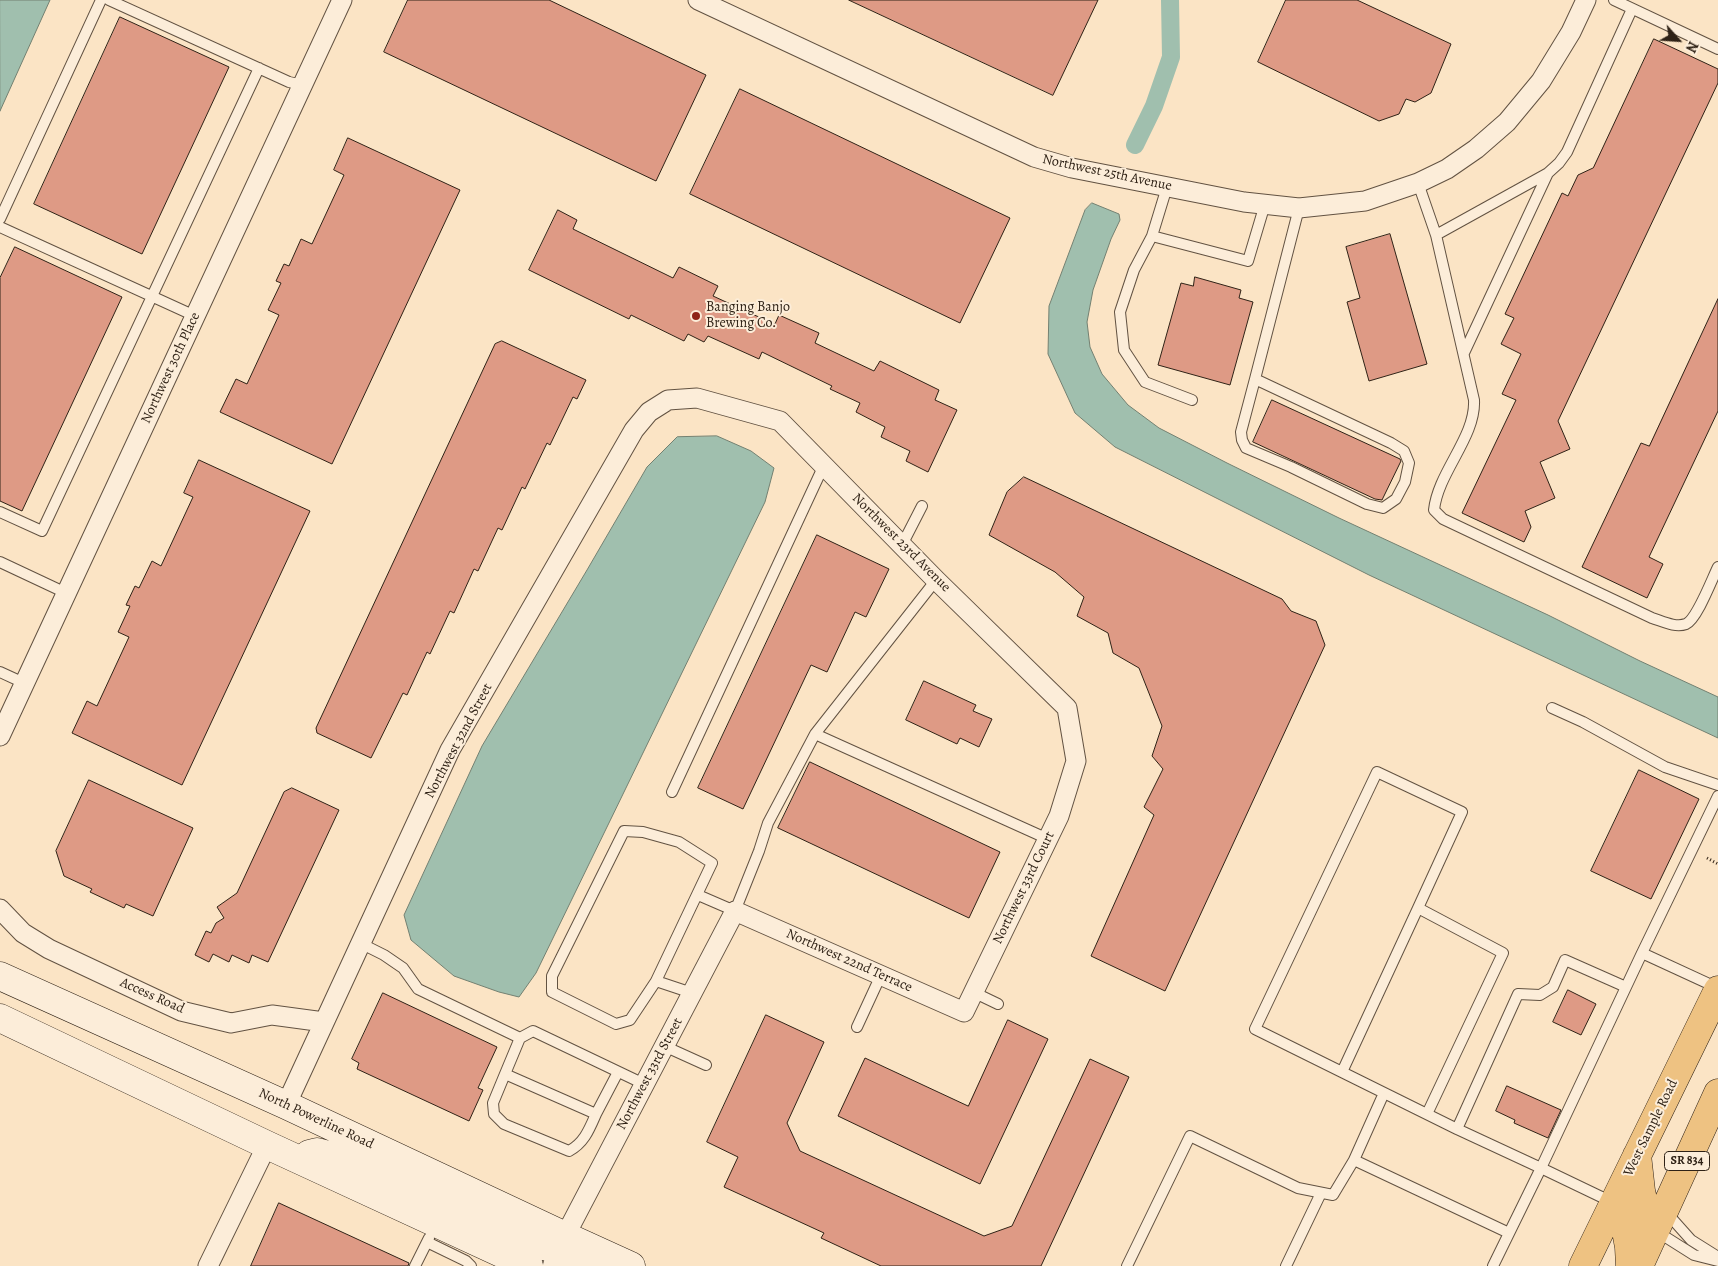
<!DOCTYPE html>
<html>
<head>
<meta charset="utf-8">
<style>
	body { margin:0 }
	#map { position:relative; width:1718px; height:1266px; overflow:hidden; background:#fbe4c5; font-family:Alegreya,serif }
	canvas { display:block }
	.north { position:absolute; left:1653px; top:15px; width:50px; height:50px; -webkit-text-stroke:4px #fcedd9; paint-order:stroke; rotate:116deg; font-size:14px; font-weight:700; line-height:20px; text-align:center; color:#2f2216 }
	.north::after { content:''; display:block; margin:auto; width:18px; height:22px; background:#2f2216; clip-path:polygon(50% 0,100% 100%,50% 72%,0 100%) }
</style>
</head>
<body>
<div id="map">
<canvas width="1718" height="1266"></canvas>
<div class="north">N</div>
</div>
<script>
const c = document.querySelector('canvas').getContext('2d');
c.lineJoin = 'round';
function fillPath(path, color) { c.fillStyle = color; c.fill(path, 'evenodd'); }
function strokePath(path, color, width, dash) { c.strokeStyle = color; c.lineWidth = width; c.lineCap = dash ? 'butt' : 'round'; c.setLineDash(dash || []); c.stroke(path); }
function label(font, color, halo, rows, align = 'center') {
  c.font = font + ' Alegreya,serif'; c.lineWidth = 4; c.setLineDash([]); c.textBaseline = 'middle'; c.strokeStyle = halo; c.fillStyle = color; for (const [text, x, y, turn = 0] of rows) {
    c.save(); c.translate(x, y); c.rotate((+turn || 0) * Math.PI / 180); c.textAlign = isNaN(turn) ? turn : align; if (halo) c.strokeText(text, 0, 0); c.fillText(text, 0, 0); c.restore();
  }
}
const water = new Path2D(`
	M0,0h50l-50,111z
	M1092,203l27,11 1,6 -9,19 -18,51 -6,32 3,25 12,27 26,31 31,23 68,35 112,55 209,97 92,46 78,36v41l-349,-163 -254,-128 -40,-34 -27,-59 1,-48 36,-96z
	M717,436l34,15 23,17 -9,34 -229,471 -17,24 -20,-5 -45,-16 -43,-36 -7,-25 78,-169 105,-176 60,-103 30,-30z`);
fillPath(water, '#a0bfae');
strokePath(water, '#738071', 1);
strokePath(new Path2D(`
	M1135,145l19,-39 17,-49 -1,-57`), '#a0bfae', 18);
const building = new Path2D(`
	M408,0h141l157,75 -50,106 -272,-129z
	M849,0h249l-45,95z
	M1286,0h71l94,44 -20,49 -16,9 -9,-3 -7,15 -20,7 -121,-59z
	M120,17l109,50 -87,187 -108,-50z
	M1654,39l64,30v14l-160,338 12,28 -30,13 15,36 -30,13 6,16 -7,15 -62,-29 54,-113 -14,-6 19,-40 -20,-10 13,-26 -9,-4 57,-121 6,3 10,-21 15,-7z
	M740,89l270,129 -50,105 -270,-129z
	M348,138l112,52 -128,274 -112,-52 16,-33 11,5 32,-69 -11,-5 13,-27 -5,-2 8,-17 5,2 12,-27 11,5 32,-69 -10,-5z
	M558,210l19,10 -4,9 100,49 6,-11 39,19 -5,10 39,18 23,10 4,-9 40,18 -4,10 59,28 6,-10 59,29 -4,10 22,10 -29,62 -22,-11 4,-10 -29,-14 4,-10 -29,-15 4,-9 -30,-14 2,-3 -70,-34 -3,7 -51,-23 -4,6 -16,-8 -4,7 -53,-26 -2,4 -100,-49z
	M1390,234l37,130 -58,17 -22,-79 13,-4 -14,-51z
	M15,247l107,50 -100,214 -22,-10v-223z
	M1195,277l46,13 -2,8 14,4 -23,83 -72,-20 23,-82 12,3z
	M1718,299v112l-69,146 14,7 -16,34 -65,-31 59,-124 8,3z
	M502,341l84,39 -9,19 -4,-2 -23,48 -3,-2 -22,46 -3,-2 -20,43 -4,-2 -20,43 -4,-2 -20,44 -4,-2 -20,43 -3,-2 -20,43 -4,-2 -32,65 -54,-25 -1,-5 179,-384z
	M1272,400l128,59 1,2 -19,39 -7,-1 -122,-57z
	M199,460l111,51 -128,274 -110,-52 15,-32 10,5 32,-69 -11,-5 12,-26 -4,-1 9,-19 4,2 13,-27 9,5 32,-69 -9,-4z
	M1024,477l258,122 9,12 25,10 9,24 -160,346 -74,-35 63,-141 -10,-8 19,-38 -11,-13 10,-30 -23,-58 -26,-15 -5,-20 -31,-17 7,-19 -29,-25 -66,-37 18,-43z
	M817,535l72,34 -23,48 -11,-5 -28,60 -16,-7 -68,144 -45,-21z
	M924,681l52,24 -3,6 19,8 -13,28 -19,-9 -3,6 -51,-24z
	M810,762l190,90 -31,66 -191,-90z
	M1639,770l60,29 -48,100 -60,-28z
	M89,780l104,48 -40,88 -27,-12 -2,4 -34,-16 2,-3 -28,-13 -8,-25z
	M292,788l47,22 -71,152 -16,-7 -3,8 -17,-8 -3,7 -16,-8 -4,8 -14,-7 11,-24 5,2 5,-10 8,-5 -7,-11 20,-14 47,-101z
	M1568,990l28,14 -15,31 -28,-13z
	M383,993l114,54 -19,41 5,2 -14,31 -112,-52 2,-6 -7,-4z
	M766,1015l58,27 -37,81 13,28 184,85 28,-10 78,-167 39,18 -88,189h-160l-60,-28 3,-5 -100,-46 14,-30 -31,-15z
	M1008,1020l40,19 -68,145 -142,-68 27,-58 103,48z
	M1507,1086l54,24 -13,28 -34,-15 1,-3 -19,-9z
	M279,1203l130,60 -1,3h-157z`);
fillPath(building, '#de9a85');
strokePath(building, '#2f2216', 1);
const service = new Path2D(`
	M109,0l180,82 14,3
	M1614,0l104,49
	M1418,183l18,52 38,165c2,37 -36,72 -40,110l9,9 209,99c10,3 23,10 34,6 11,-5 26,-45 32,-57
	M1167,187l-15,49 96,25 17,-57
	M0,219l101,-219
	M0,227l195,89
	M1436,235l112,-62 11,-10 8,-11 65,-143
	M1152,236l-18,34 -14,42 4,38 21,32 47,18
	M1464,353l84,-180
	M1255,379l-14,53 1,8 4,8 45,19 76,37 16,4 13,-9 9,-17 4,-19 -5,-12 -13,-8 -136,-64 44,-171
	M0,512l42,19 217,-463
	M902,545l20,-39
	M0,562l66,31
	M0,672l24,11
	M1552,708l31,14 82,45 53,18
	M815,734l233,105
	M672,792l152,-327
	M1718,796l-76,157 76,35
	M698,895l37,16 24,-60 9,-28 47,-89 121,-154
	M360,943l24,12 19,13 15,21 102,49 13,-7 111,53
	M656,981l56,-118 -33,-21 -36,-10 -19,-1 -72,145v16l64,32 14,-4 26,-39 36,12
	M973,992l25,12
	M857,1027l24,-52
	M520,1038l-15,36 91,40 22,-42
	M664,1046l42,19
	M1342,1072l76,-164
	M505,1074l-12,29 1,11 10,10 65,27c15,-8 20,-21 27,-37
	M1427,1114l76,-161 -85,-45 44,-96 -85,-40 -122,257c67,33 135,67 202,100
	M1354,1160l30,-67
	M1614,1203l-73,-35 101,-215
	M1666,1212l25,28 27,17
	M1656,1231l38,24 24,6
	M427,1242l39,19 5,5
	M415,1266l14,-28
	M1127,1266l63,-130 108,52 35,7 21,-35 155,73
	M1286,1266l35,-73
	M1493,1266l48,-98 -84,-39 61,-135 22,1 13,-8 12,-27 61,27`);
const minor = new Path2D(`
	M698,0l336,157 38,11 172,34 55,6 66,-7 53,-18 29,-14 29,-20 31,-27 34,-41 30,-49 15,-32
	M0,736l342,-736
	M0,909l23,24 26,16 132,62 50,12 41,-8 52,7
	M286,1105l164,-355 184,-320 15,-18 19,-12 29,-2 83,23 156,159 131,128 9,53 -17,55 -95,196 -229,-101 -170,325
	M208,1266l59,-121`);
const secondary = new Path2D(`
	M0,976l286,129 279,131 66,30
	M0,1018l267,127 262,121
	M309,1154l8,-2 30,8 73,32 88,43 26,10 14,2 17,-11
	M557,1266c8,-5 20,-2 29,0`);
const primary = new Path2D(`
	M1637,1155l4,36 4,18 10,21
	M1614,1203l11,22 4,22 1,19
	M1583,1266l135,-276
	M1639,1266l79,-173`);
strokePath(service, '#625242', 12);
strokePath(minor, '#625242', 21);
strokePath(secondary, '#2f2216', 29);
strokePath(primary, '#2f2216', 29);
strokePath(new Path2D(`
	M1707,858l11,6`), '#2f2216', 3, [1, 2.5]);
strokePath(service, '#fcedd9', 10);
strokePath(minor, '#fcedd9', 19);
strokePath(secondary, '#fcedd9', 28);
strokePath(primary, '#eec282', 28);
for (const [x, y, r, color] of [
	[696,316,5,"#8f2418"]
]) { const dot = new Path2D(); dot.arc(x, y, r, 0, 2 * Math.PI); c.fillStyle = color; c.fill(dot); strokePath(dot, '#fcedd9', 2); }
for (const [x, y, w] of [
	[1687,1161,45]
]) { const box = new Path2D(); box.roundRect(x - w / 2, y - 9.5, w, 19, 4); c.fillStyle = '#fcedd9'; c.fill(box); strokePath(box, '#2f2216', 1); }
label('bold 12px', '#2f2216', null, [
	["SR 834",1687,1161]
]);
label('14px', '#2f2216', '#fcedd9', [
	["Northwest 25th Avenue",1107,173,12],
	["Northwest 30th Place",171,368,-65],
	["Northwest 23rd Avenue",901,543,45],
	["Northwest 32nd Street",459,741,-62],
	["Northwest 33rd Court",1024,888,-64],
	["Northwest 22nd Terrace",849,961,24],
	["Access Road",152,996,24],
	["Northwest 33rd Street",650,1074,-62],
	["North Powerline Road",316,1119,25],
	["West Sample Road",1651,1128,-64]
]);
label('14px', '#2f2216', '#fcedd9', [
	["Banging Banjo",706,308],
	["Brewing Co.",706,324]
], 'left');
</script>
</body>
</html>
